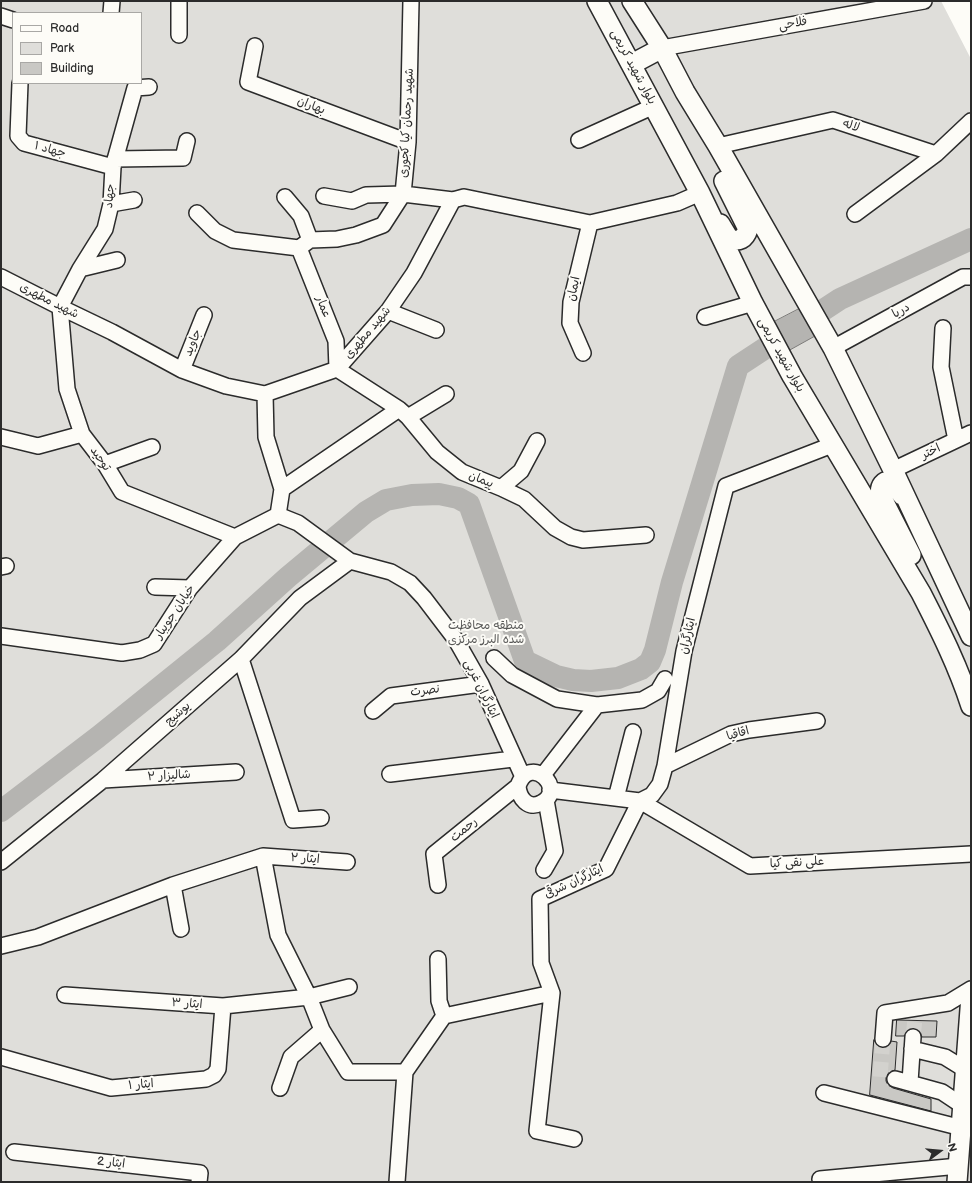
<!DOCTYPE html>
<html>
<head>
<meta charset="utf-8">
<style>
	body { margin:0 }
	#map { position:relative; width:972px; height:1183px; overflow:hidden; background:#fdfcf7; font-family:"Balsamiq Sans",sans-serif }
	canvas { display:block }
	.frame { position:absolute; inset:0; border:2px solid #2b2b2b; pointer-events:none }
	.legend { position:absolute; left:12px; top:12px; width:130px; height:72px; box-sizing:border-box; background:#fdfcf7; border:1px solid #a9a8a5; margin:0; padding:5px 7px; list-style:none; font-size:12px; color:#2b2b2b }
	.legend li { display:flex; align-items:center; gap:8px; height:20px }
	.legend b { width:20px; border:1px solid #a9a8a5 }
	.north { position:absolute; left:920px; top:1131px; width:40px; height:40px; -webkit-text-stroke:3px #fdfcf7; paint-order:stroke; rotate:74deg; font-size:11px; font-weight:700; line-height:16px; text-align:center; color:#2b2b2b }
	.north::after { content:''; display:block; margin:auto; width:14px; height:18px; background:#2b2b2b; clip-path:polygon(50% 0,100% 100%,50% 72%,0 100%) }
</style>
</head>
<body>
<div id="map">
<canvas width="972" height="1183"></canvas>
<div class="frame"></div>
<ul class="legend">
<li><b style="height:5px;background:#fdfcf7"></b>Road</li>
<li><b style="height:11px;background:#dfdeda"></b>Park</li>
<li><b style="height:11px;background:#c9c8c4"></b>Building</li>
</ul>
<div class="north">N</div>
</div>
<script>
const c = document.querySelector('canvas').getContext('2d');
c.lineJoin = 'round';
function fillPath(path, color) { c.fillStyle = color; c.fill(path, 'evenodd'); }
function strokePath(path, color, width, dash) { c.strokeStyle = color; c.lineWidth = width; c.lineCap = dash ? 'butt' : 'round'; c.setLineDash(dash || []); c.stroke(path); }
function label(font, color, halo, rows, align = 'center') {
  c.font = font + ' "Balsamiq Sans","Playpen Sans Arabic",sans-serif'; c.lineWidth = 4; c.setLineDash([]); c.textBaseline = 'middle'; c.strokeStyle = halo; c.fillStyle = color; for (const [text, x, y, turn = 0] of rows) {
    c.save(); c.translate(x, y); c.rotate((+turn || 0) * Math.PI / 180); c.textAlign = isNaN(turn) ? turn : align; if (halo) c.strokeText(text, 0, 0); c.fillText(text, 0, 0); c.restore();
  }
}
fillPath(new Path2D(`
	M1,1h940l30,58v1123h-970zM13,13h128v70h-128z`), '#dfdeda');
const water = new Path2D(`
	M799,309l16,27 -27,15 -16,-28z`);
fillPath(water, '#b5b4b1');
strokePath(water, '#7e7d7b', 1);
strokePath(new Path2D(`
	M1,811l97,-74 119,-96 71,-64 78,-65 20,-12 26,-5 27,-1 19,4 11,6 56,157 31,15 17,4 18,1 27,-3 23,-9 9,-7 5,-12 17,-68 66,-216 102,-67 131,-60`), '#b5b4b1', 22);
const building = new Path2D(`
	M897,1020l40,1 -1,16h-14l-4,-7 -5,-2 -4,1 -5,7h-8z
	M874,1040l4,6 4,2 5,-1 4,-6 6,1 -2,28 -6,2 -3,5v4l2,4 5,3 38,11v12l-61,-16z`);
fillPath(building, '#c9c8c4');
strokePath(building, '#2b2b2b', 1);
strokePath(new Path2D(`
	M913,1037l2,-18
	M883,1039l-3,38 15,2`), '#d3d2ce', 15, [15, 8]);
const minor = new Path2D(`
	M179,1v34
	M411,1l-3,141 -5,52 50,6
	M111,13l1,-12
	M1,16l12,4
	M255,46l-7,36 160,60
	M662,48l262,-47
	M20,83l-2,53 6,7 89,24
	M149,87l-14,1 -22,79 -2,37 -6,25 -25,40 -20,38 7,82 15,45 23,30 17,28 113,45
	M579,140l75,-34
	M718,146l115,-26 103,34 35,-33
	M115,159l68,-1 4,-17
	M324,196l28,5 14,-6 37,-1
	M285,197l16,19 9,24
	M111,204l23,-4
	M197,213l18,18 18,9 66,8 11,-8 27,-1 19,-4 27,-10 20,-31
	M855,214l81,-60
	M299,248l37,93 1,28 62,40 9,8 29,35 25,20 39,16 23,11 31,29 16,9 12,3 63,-5
	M80,269l37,-9
	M1,277l59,30 52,25 70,38 44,16 39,8 72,-25 51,-58 26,-38 39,-73 11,-3 126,26 87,-20 23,-10
	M388,311l48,19
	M705,317l48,-14
	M943,328l-2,39 15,73
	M833,348l130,-71h8
	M583,353l-13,-30 1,-21 19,-79
	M182,370l22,-55
	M265,394l1,43 16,52 -4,26 20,8 52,38 41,11 19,11 14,15 32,42 25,44 42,93
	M408,417l38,-23
	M1,437l37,9 44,-12
	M105,464l47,-17
	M893,470l78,-37
	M501,488l20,-17 16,-30
	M282,489l117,-80
	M1,567l5,-1
	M155,587l35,1
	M1,636l121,17 18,-3 14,-6 36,-56 45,-51 43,-22
	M494,658l18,17 45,24 40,6 45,-5 16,-9 7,-12
	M241,659l52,161 28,-2
	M373,711l18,-15 90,-12
	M665,766l66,-32 18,-4 68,-9
	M390,774l123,-15
	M543,775l54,-70
	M103,780l133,-8
	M550,790l90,11 12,-6 8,-11 5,-18 19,-115 42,-165 106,-41
	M616,798l17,-66
	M263,856l15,79 31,62 13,33 26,42h57l39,-56 108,-23
	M1,862l102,-82 138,-121 59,-61 50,-37
	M544,870l11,-19 -9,-51
	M173,885l8,44
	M438,885l-4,-31 84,-68c12,-34 50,4 23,17 -13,7 -22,-5 -23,-17
	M1,946l37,-9 135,-52 90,-29 84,6
	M438,959l1,42 5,15
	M65,995l158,11 86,-9 40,-10
	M883,1039l2,-26 63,-10 23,-14
	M912,1049l33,8 21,13
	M1,1057l110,31 95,-9 8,-4 4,-6 5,-63
	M895,1079l47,13 21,14
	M910,1082l3,-45
	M280,1088l11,-31 31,-27
	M824,1093l138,35
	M574,1139l-37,-8 15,-138 -11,-30 -1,-64 66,-30 34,-68 110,65 221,-12
	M14,1152l186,21 -1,9
	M820,1179l139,-13
	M397,1182l8,-110`);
const major = new Path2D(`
	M597,1l103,192 53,110 39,73 129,217c19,37 37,73 50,113
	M632,1l30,47 23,44 33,54 115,202 60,122 78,166
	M632,64l30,-16
	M720,224l9,15c10,3 16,0 19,-10l-24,-48
	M902,495l-8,-13c-11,-3 -15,4 -13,14l30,59
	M957,1182l14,-186`);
strokePath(minor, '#2b2b2b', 18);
strokePath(major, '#2b2b2b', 22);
strokePath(minor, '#fdfcf7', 15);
strokePath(major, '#fdfcf7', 19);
label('12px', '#2b2b2b', '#fdfcf7', [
	["فلاحی",793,24,-10],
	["بلوار شهید کریمی",633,67,62],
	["بهاران",311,106,21],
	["شهید رحمان کیا کجوری",407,123,-87],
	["لاله",851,126,19],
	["جهاد ۱",50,150,15],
	["جهاد",110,196,-85],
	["ایمان",574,289,-78],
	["شهید مطهری",49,301,27],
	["عمار",323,307,68],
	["دریا",901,311,-29],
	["شهید مطهری",368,333,-50],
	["جاوید",193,343,-68],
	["بلوار شهید کریمی",781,355,61],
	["اختر",931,452,-25],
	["توحید",100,459,55],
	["پیمان",481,480,22],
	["خیابان جویبار",175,612,-56],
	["ایثارگران",688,636,-77],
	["ایثارگران غربی",481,689,64],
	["نصرت",425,691,-7],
	["یوشیج",178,714,-41],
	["اقاقیا",738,734,-16],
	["شالیزار ۲",169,776,-3],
	["رحمت",464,830,-39],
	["ایثار ۲",305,859,4],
	["علی نقی کیا",797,863,-3],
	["ایثارگران شرقی",574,882,-25],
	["ایثار ۳",187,1004,4],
	["ایثار ۱",141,1085,-5],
	["ایثار 2",111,1163,6]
]);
label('12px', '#585857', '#fdfcf7', [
	["منطقه محافظت",486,626],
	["شده البرز مرکزی",486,640]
]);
</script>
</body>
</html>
